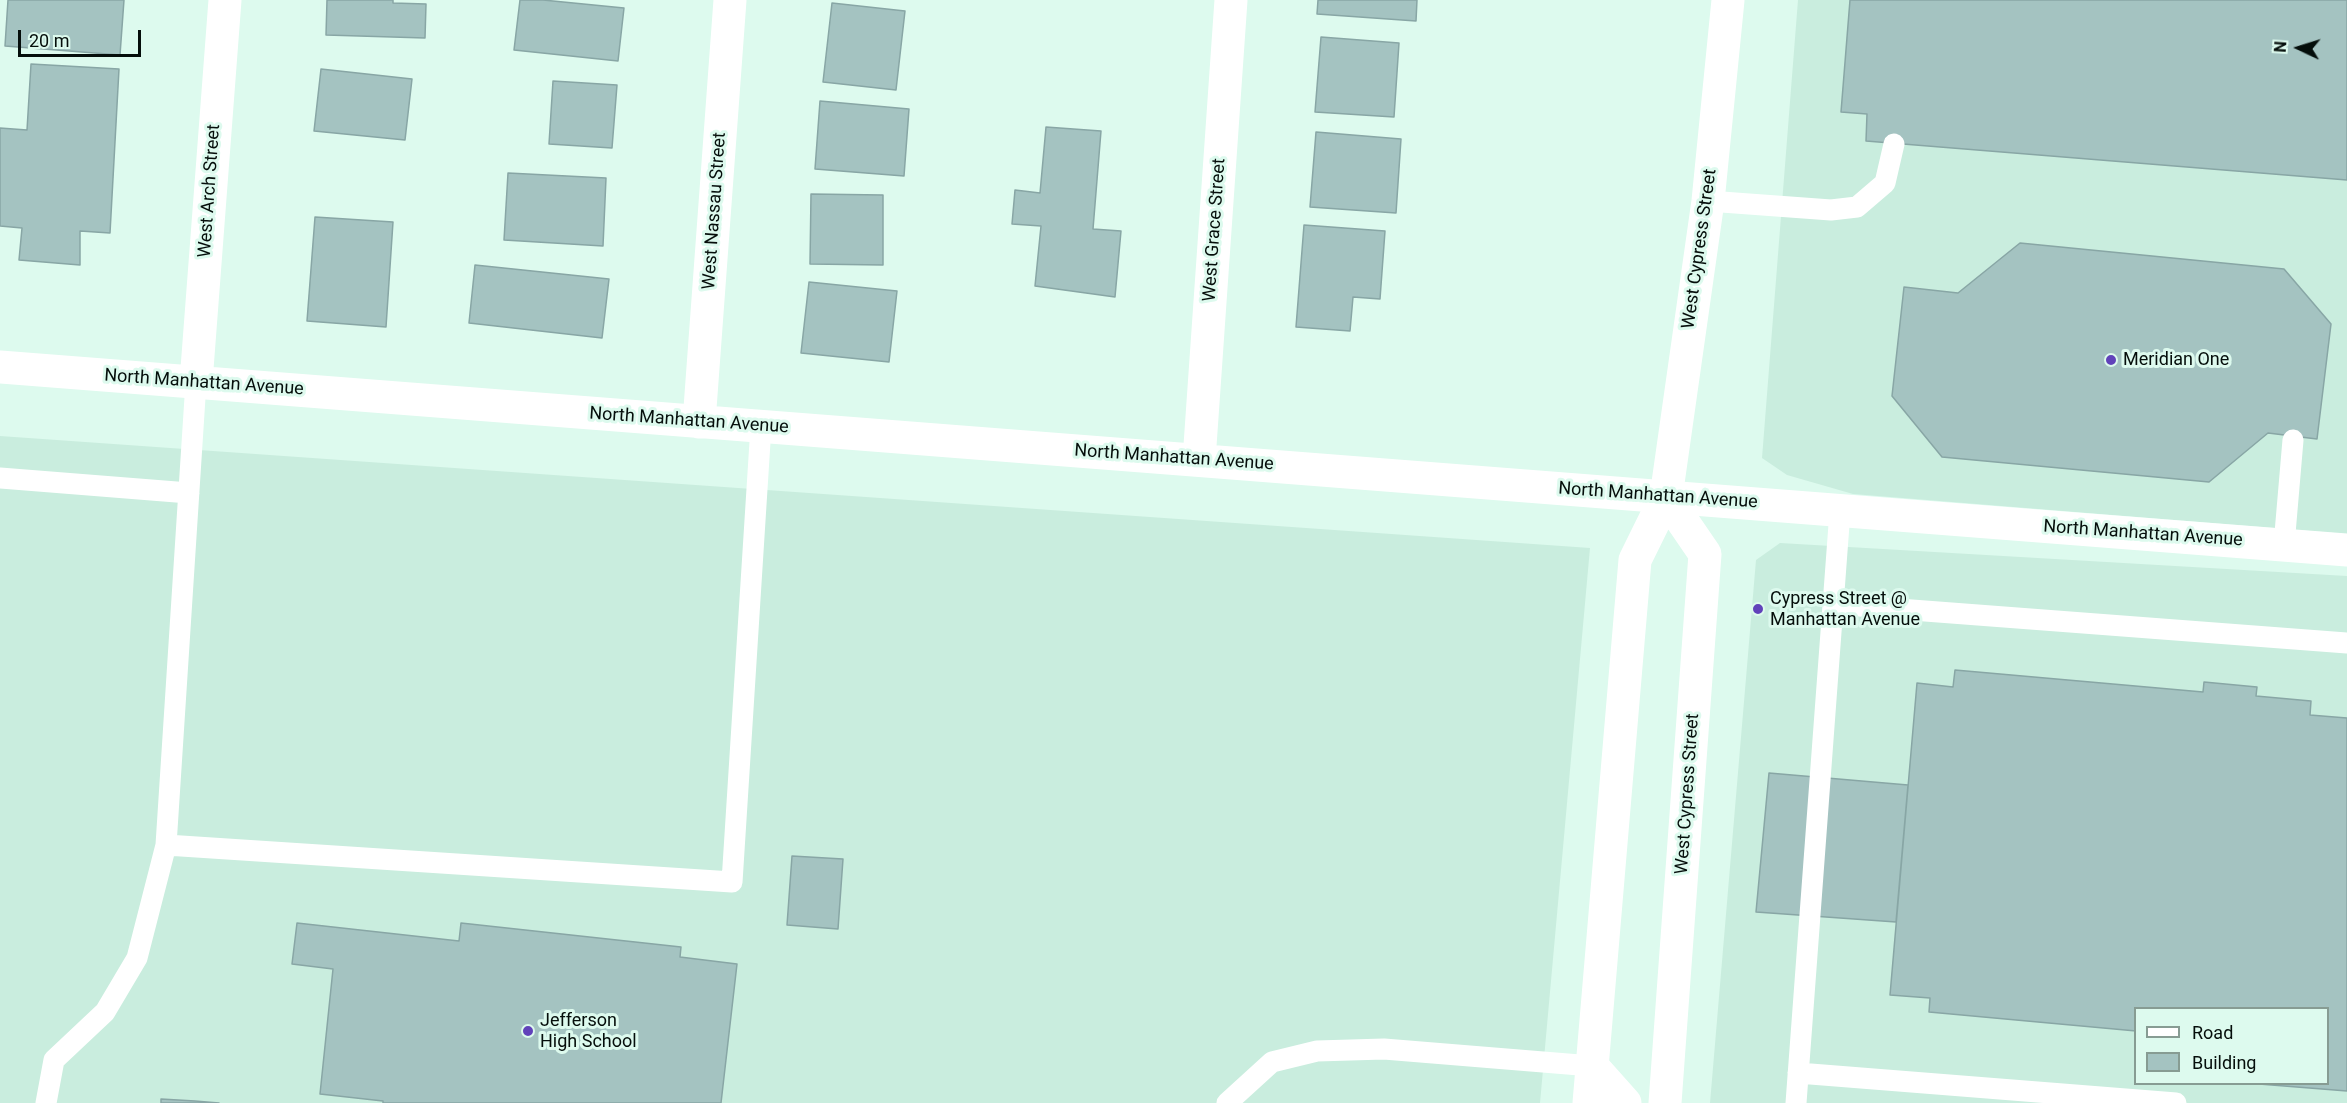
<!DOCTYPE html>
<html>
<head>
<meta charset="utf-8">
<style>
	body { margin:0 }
	#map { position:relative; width:2347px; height:1103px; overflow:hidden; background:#ddfaee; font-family:Roboto,sans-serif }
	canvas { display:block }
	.legend { position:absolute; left:2134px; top:1007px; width:195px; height:78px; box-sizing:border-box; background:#ddfaee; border:2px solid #879c93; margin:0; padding:8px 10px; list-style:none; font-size:18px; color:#050e0b }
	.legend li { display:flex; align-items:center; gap:12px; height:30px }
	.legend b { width:30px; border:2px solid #879c93 }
	.north { position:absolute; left:2269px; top:18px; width:60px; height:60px; -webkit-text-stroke:4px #ddfaee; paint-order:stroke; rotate:274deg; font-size:16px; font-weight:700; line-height:24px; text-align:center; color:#050e0b }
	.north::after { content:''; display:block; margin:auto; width:21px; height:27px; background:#050e0b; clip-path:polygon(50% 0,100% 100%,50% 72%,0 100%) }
	.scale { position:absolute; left:18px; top:30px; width:123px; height:27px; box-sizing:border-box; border:3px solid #050e0b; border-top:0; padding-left:8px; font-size:18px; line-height:21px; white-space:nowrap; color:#050e0b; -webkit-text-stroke:4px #ddfaee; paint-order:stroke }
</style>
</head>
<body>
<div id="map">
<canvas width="2347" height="1103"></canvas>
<ul class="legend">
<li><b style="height:8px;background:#fff"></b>Road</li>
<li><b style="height:16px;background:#a4c3c1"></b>Building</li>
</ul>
<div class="north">N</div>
<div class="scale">20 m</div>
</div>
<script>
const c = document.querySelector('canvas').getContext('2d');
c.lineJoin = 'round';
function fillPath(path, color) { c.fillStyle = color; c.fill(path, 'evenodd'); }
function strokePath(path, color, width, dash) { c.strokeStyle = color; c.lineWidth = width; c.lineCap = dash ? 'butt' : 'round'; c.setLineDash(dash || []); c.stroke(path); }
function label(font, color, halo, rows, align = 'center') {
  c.font = font + ' Roboto,sans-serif'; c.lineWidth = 6; c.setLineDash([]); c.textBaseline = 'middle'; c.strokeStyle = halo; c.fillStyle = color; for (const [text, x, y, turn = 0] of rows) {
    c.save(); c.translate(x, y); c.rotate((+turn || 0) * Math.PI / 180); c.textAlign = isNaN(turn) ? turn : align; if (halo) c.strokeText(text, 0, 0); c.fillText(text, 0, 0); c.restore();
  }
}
fillPath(new Path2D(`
	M1798,0h549v534l-494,-40 -66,-19 -25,-17z
	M0,436l1590,112 -50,555h-1540z
	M1780,543l567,33v527h-637l46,-543zM2136,1008h192v76h-192z`), '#c9edde');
const building = new Path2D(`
	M8,0h116l-4,55 -115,-9z
	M327,0h66v3l33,1 -1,34 -99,-3z
	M520,0h23l81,8 -6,53 -104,-11z
	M1318,0h99l-1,21 -99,-7z
	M1850,0h497v180l-481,-39 1,-27 -26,-2z
	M832,3l73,8 -9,79 -73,-8z
	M1321,37l78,6 -5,74 -79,-5z
	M31,64l88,5 -9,164 -30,-2v34l-61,-5 3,-32 -22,-2v-98l27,2z
	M321,69l91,10 -7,61 -91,-9z
	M553,81l64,4 -5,63 -63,-4z
	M820,101l89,8 -5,67 -89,-7z
	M1046,127l55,4 -8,98 28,2 -6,66 -80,-11 6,-60 -29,-2 3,-34 25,3z
	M1316,132l85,7 -5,74 -86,-6z
	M508,173l98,5 -3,68 -99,-6z
	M811,194l72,1v70l-73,-1z
	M315,217l78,5 -7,105 -79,-6z
	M1304,225l81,6 -5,68 -27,-2 -3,34 -54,-4z
	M2020,243l264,26 47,55 -14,115 -49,-6 -59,49 -267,-25 -50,-61 12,-109 54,6z
	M475,265l134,14 -7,59 -133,-15z
	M809,282l88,9 -8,71 -88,-9z
	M1955,670l248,22 1,-10 53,5 -1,9 55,5 -1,14 37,3v373l-88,-7h69v-76h-192v23l-207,-19 1,-14 -40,-3 27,-312 36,4z
	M1769,773l139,12 -12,137 -140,-10z
	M792,856l51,3 -5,70 -51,-4z
	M297,923l162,18 2,-18 220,24 -1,10 57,7 -16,139h-338v-2l-63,-7 13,-125 -41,-5z
	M161,1099l34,2 24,2h-58z`);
fillPath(building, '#a4c3c1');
strokePath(building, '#88a6a5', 1.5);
strokePath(new Path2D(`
	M1708,201l123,9 26,-3 28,-24 9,-39
	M0,478l189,15
	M2284,545l9,-105
	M1833,604l514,39
	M166,845l566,37 29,-456
	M1798,1073l378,30
	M46,1103l8,-43 51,-48 32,-54 29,-113 30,-463
	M1227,1103l45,-41 45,-11 67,-2 208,17
	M1796,1103l44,-592`), '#fff', 21);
strokePath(new Path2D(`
	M0,367l2347,183
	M196,382l29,-382
	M699,422l31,-422
	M1199,460l32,-460`), '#fff', 33);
strokePath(new Path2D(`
	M1592,1066l33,37
	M1589,1103l46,-543 31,-63 42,-296 20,-201
	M1665,1103l40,-549 -39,-57`), '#fff', 33);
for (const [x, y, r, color] of [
	[2111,360,6,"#6142ba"],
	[1758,609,6,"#6142ba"],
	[528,1031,6,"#6142ba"]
]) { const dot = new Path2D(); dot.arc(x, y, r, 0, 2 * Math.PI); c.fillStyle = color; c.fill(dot); strokePath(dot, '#ddfaee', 2); }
label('18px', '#050e0b', '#ddfaee', [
	["West Arch Street",210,191,-86],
	["West Nassau Street",715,211,-86],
	["West Grace Street",1215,230,-86],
	["West Cypress Street",1700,249,-82],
	["North Manhattan Avenue",204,383,4],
	["North Manhattan Avenue",689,421,4],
	["North Manhattan Avenue",1174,458,4],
	["North Manhattan Avenue",1658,496,4],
	["North Manhattan Avenue",2143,534,4],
	["West Cypress Street",1688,794,-86]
]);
label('18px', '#050e0b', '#ddfaee', [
	["Meridian One",2123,360],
	["Cypress Street @",1770,599],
	["Manhattan Avenue",1770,620],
	["Jefferson",540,1021],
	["High School",540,1042]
], 'left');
</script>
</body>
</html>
